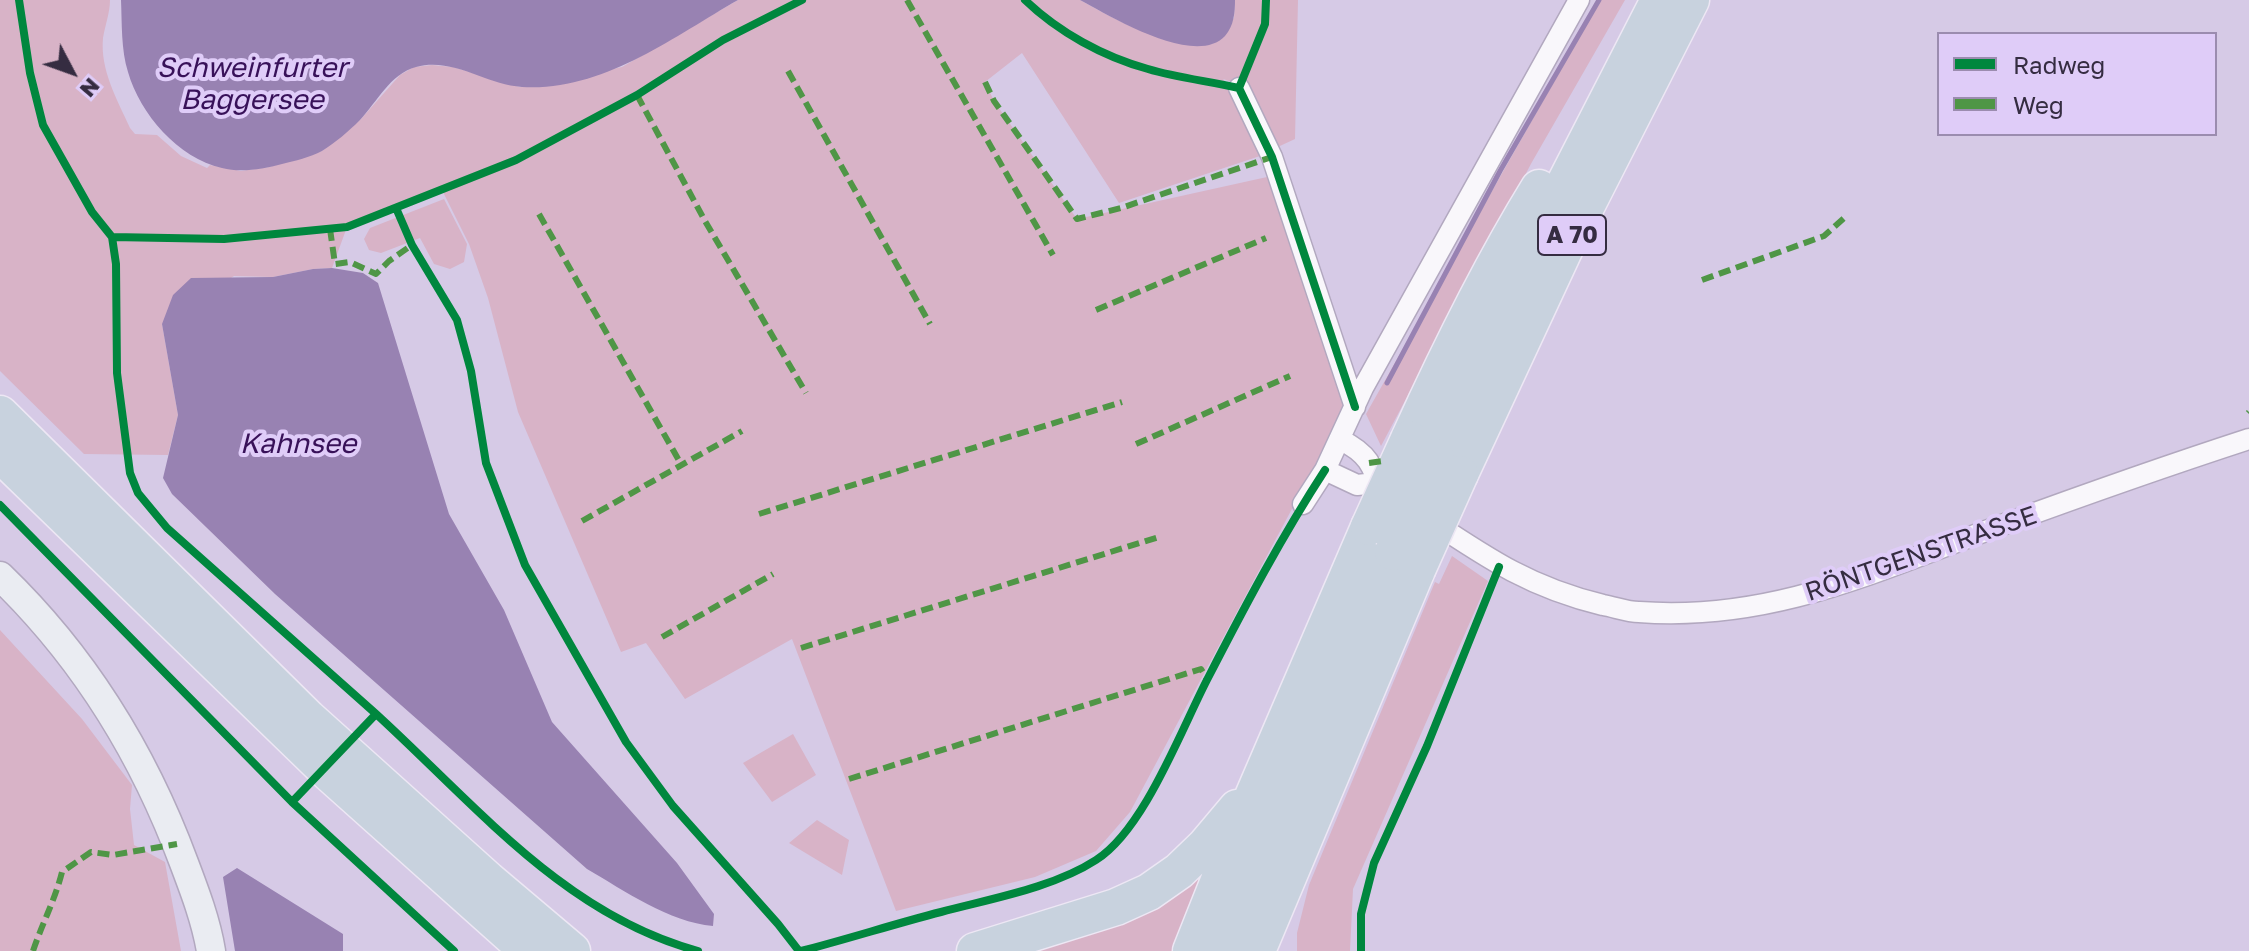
<!DOCTYPE html>
<html>
<head>
<meta charset="utf-8">
<style>
	body { margin:0 }
	#map { position:relative; width:2249px; height:951px; overflow:hidden; background:#d6cae6; font-family:"Golos Text",sans-serif }
	canvas { display:block }
	.legend { position:absolute; left:1937px; top:32px; width:280px; height:104px; box-sizing:border-box; background:#dfccf8; border:2px solid #9b8caf; margin:0; padding:10px 14px; list-style:none; font-size:24px; color:#352c41 }
	.legend li { display:flex; align-items:center; gap:16px; height:40px }
	.legend b { width:40px; border:2px solid #9b8caf }
	.north { position:absolute; left:32px; top:32px; width:80px; height:80px; -webkit-text-stroke:6px #dfccf8; paint-order:stroke; rotate:131deg; font-size:22px; font-weight:700; line-height:32px; text-align:center; color:#352c41 }
	.north::after { content:''; display:block; margin:auto; width:28px; height:36px; background:#352c41; clip-path:polygon(50% 0,100% 100%,50% 72%,0 100%) }
</style>
</head>
<body>
<div id="map">
<canvas width="2249" height="951"></canvas>
<ul class="legend">
<li><b style="height:10px;background:#00873e"></b>Radweg</li>
<li><b style="height:10px;background:#4f9646"></b>Weg</li>
</ul>
<div class="north">N</div>
</div>
<script>
const c = document.querySelector('canvas').getContext('2d');
c.lineJoin = 'round';
function fillPath(path, color) { c.fillStyle = color; c.fill(path, 'evenodd'); }
function strokePath(path, color, width, dash) { c.strokeStyle = color; c.lineWidth = width; c.lineCap = dash ? 'butt' : 'round'; c.setLineDash(dash || []); c.stroke(path); }
function label(font, color, halo, rows, align = 'center') {
  c.font = font + ' "Golos Text",sans-serif'; c.lineWidth = 8; c.setLineDash([]); c.textBaseline = 'middle'; c.strokeStyle = halo; c.fillStyle = color; for (const [text, x, y, turn = 0] of rows) {
    c.save(); c.translate(x, y); c.rotate((+turn || 0) * Math.PI / 180); c.textAlign = isNaN(turn) ? turn : align; if (halo) c.strokeText(text, 0, 0); c.fillText(text, 0, 0); c.restore();
  }
}
fillPath(new Path2D(`
	M0,0h110c0,13 -5,25 -7,38 -3,32 14,61 27,90l5,6 22,1 24,21 26,12 3,-3 31,6 28,-4 53,-16 39,-32 39,-44 14,-8 18,-2 21,2 67,20 102,-20 116,-67h342c43,24 82,45 132,44l22,-26 1,-18h63l-3,139 -26,12 -21,-64 -25,-8 18,20 19,57 -141,47 -97,-150 -37,29 9,19 83,118 190,-42 12,9 69,218 -218,408 -34,39 -61,26 -139,34 -104,-272 -107,60 -39,-56 -25,9 -103,-240 -30,-114 -19,-54 -27,-54 -95,37 -15,41 -19,1 -40,8 -39,-1 -72,48 16,91 -10,40 -84,-1 -84,-83z
	M1600,0h25l-93,162 -151,284 -15,-32z
	M444,199l23,45 -3,18 -14,7 -16,-5 -14,-26 -39,15 -12,-3 -5,-11 6,-11z
	M1452,556l36,25 -135,308 -3,62h-53v-18l12,-48 126,-303 4,2z
	M0,630l82,89 50,66 -2,24 4,36 31,17 16,89h-181z
	M793,734l23,41 -44,27 -29,-39z
	M817,820l32,20 -7,35 -53,-32z
	M1225,842l-44,109h-159z`), '#d8b3c7');
fillPath(new Path2D(`
	M121,0h617c-65,37 -136,92 -216,87 -36,-2 -68,-30 -106,-20 -26,7 -39,35 -56,53 -11,11 -25,23 -38,31 -12,6 -27,10 -40,13 -19,5 -41,9 -60,4 -44,-10 -82,-54 -94,-96 -7,-22 -6,-49 -7,-72z
	M1080,0h155c0,12 -1,26 -10,36 -30,32 -115,-20 -145,-36z
	M332,268l31,5 15,10 71,231 55,96 48,112 125,141 37,51 -1,12c-44,-4 -88,-35 -126,-57l-312,-275 -103,-100 -9,-16 15,-63 -16,-91 11,-29 18,-17 82,-1 40,-8z
	M237,868l106,66v17h-108l-12,-74z`), '#9882b2');
strokePath(new Path2D(`
	M1387,383l113,-212 99,-171`), '#9882b2', 5);
const street = new Path2D(`
	M1239,88l33,69 83,250
	M1341,440c10,5 20,11 27,21 11,16 3,18 23,32
	M1325,470l32,15 19,-2
	M1303,504l22,-34 38,-82 216,-388
	M1430,520c60,40 102,68 173,85 12,2 24,7 36,7 134,10 242,-43 363,-87 82,-30 164,-59 247,-86`);
const secondary = new Path2D(`
	M0,576c83,80 144,179 184,287 11,29 22,58 27,88`);
const highway = new Path2D(`
	M0,414l308,304 180,162 84,71
	M1409,439c39,-86 80,-170 130,-251
	M0,454l330,320 198,177
	M1436,457l107,-231 116,-226
	M1460,474l107,-230 124,-244
	M975,951l141,-44 33,-15 30,-21 26,-25 32,-38
	M1191,951l54,-136 124,-288
	M1226,951l90,-224 77,-175
	M1257,951l160,-381`);
strokePath(street, '#b2a8bf', 23);
strokePath(secondary, '#b2a8bf', 31);
strokePath(highway, '#ede7f4', 39);
strokePath(street, '#f9f7fb', 20);
strokePath(secondary, '#eaecf2', 28);
strokePath(highway, '#c8d2de', 36);
const highwayBridge = new Path2D(`
	M1369,527l40,-88
	M1393,552l43,-95
	M1417,570l43,-96`);
strokePath(highwayBridge, '#ede7f4', 39, []);
strokePath(highwayBridge, '#c8d2de', 36);
strokePath(new Path2D(`
	M907,0l146,255
	M788,71l142,253
	M985,82l9,19 83,118 44,-11 151,-51
	M637,95l68,126 101,172
	M539,214l142,250
	M330,229l5,35 15,-2 26,12 13,-13 23,-16
	M1702,280l122,-44 20,-18
	M1096,310l170,-72
	M2248,413l1,-1
	M1136,444l154,-68
	M1369,463l14,-2
	M759,514l363,-112
	M582,521l160,-90
	M662,637l111,-63
	M801,648l361,-112
	M849,779l352,-110 6,10
	M33,951c9,-27 22,-51 29,-79l29,-20 22,3 64,-11`), '#4f9646', 6, [12, 6]);
strokePath(new Path2D(`
	M19,0l11,73 13,52 49,87 20,25 4,27 1,109 13,100 8,20 29,35c69,62 139,123 208,185 99,90 189,202 323,238
	M1025,0c33,32 79,57 123,69 30,9 61,12 91,19l26,-64 1,-24
	M1239,88l33,69 83,250
	M396,208l16,37 45,75 14,51 15,92 39,102 101,177 47,64 105,118 21,27
	M112,237l112,2 123,-12 169,-67 121,-65 86,-55 79,-40
	M0,505l292,297 162,149
	M292,802l84,-88
	M801,951c47,-12 93,-27 140,-39 48,-13 112,-24 155,-52 49,-31 86,-133 113,-184 36,-70 73,-140 116,-206
	M1361,951v-37l13,-51 53,-117 72,-179`), '#00873e', 8);
for (const [x, y, w] of [
	[1572,235,68]
]) { const box = new Path2D(); box.roundRect(x - w / 2, y - 20, w, 40, 6); c.fillStyle = '#dfccf8'; c.fill(box); strokePath(box, '#352c41', 2); }
label('bold 24px', '#352c41', null, [
	["A 70",1572,235]
]);
label('26px', '#352c41', '#dfccf8', [
	["RÖNTGENSTRASSE",1921,554,-19]
]);
label('italic 28px', '#381159', '#dfccf8', [
	["Schweinfurter",252,68],
	["Baggersee",252,100],
	["Kahnsee",298,444]
]);
</script>
</body>
</html>
